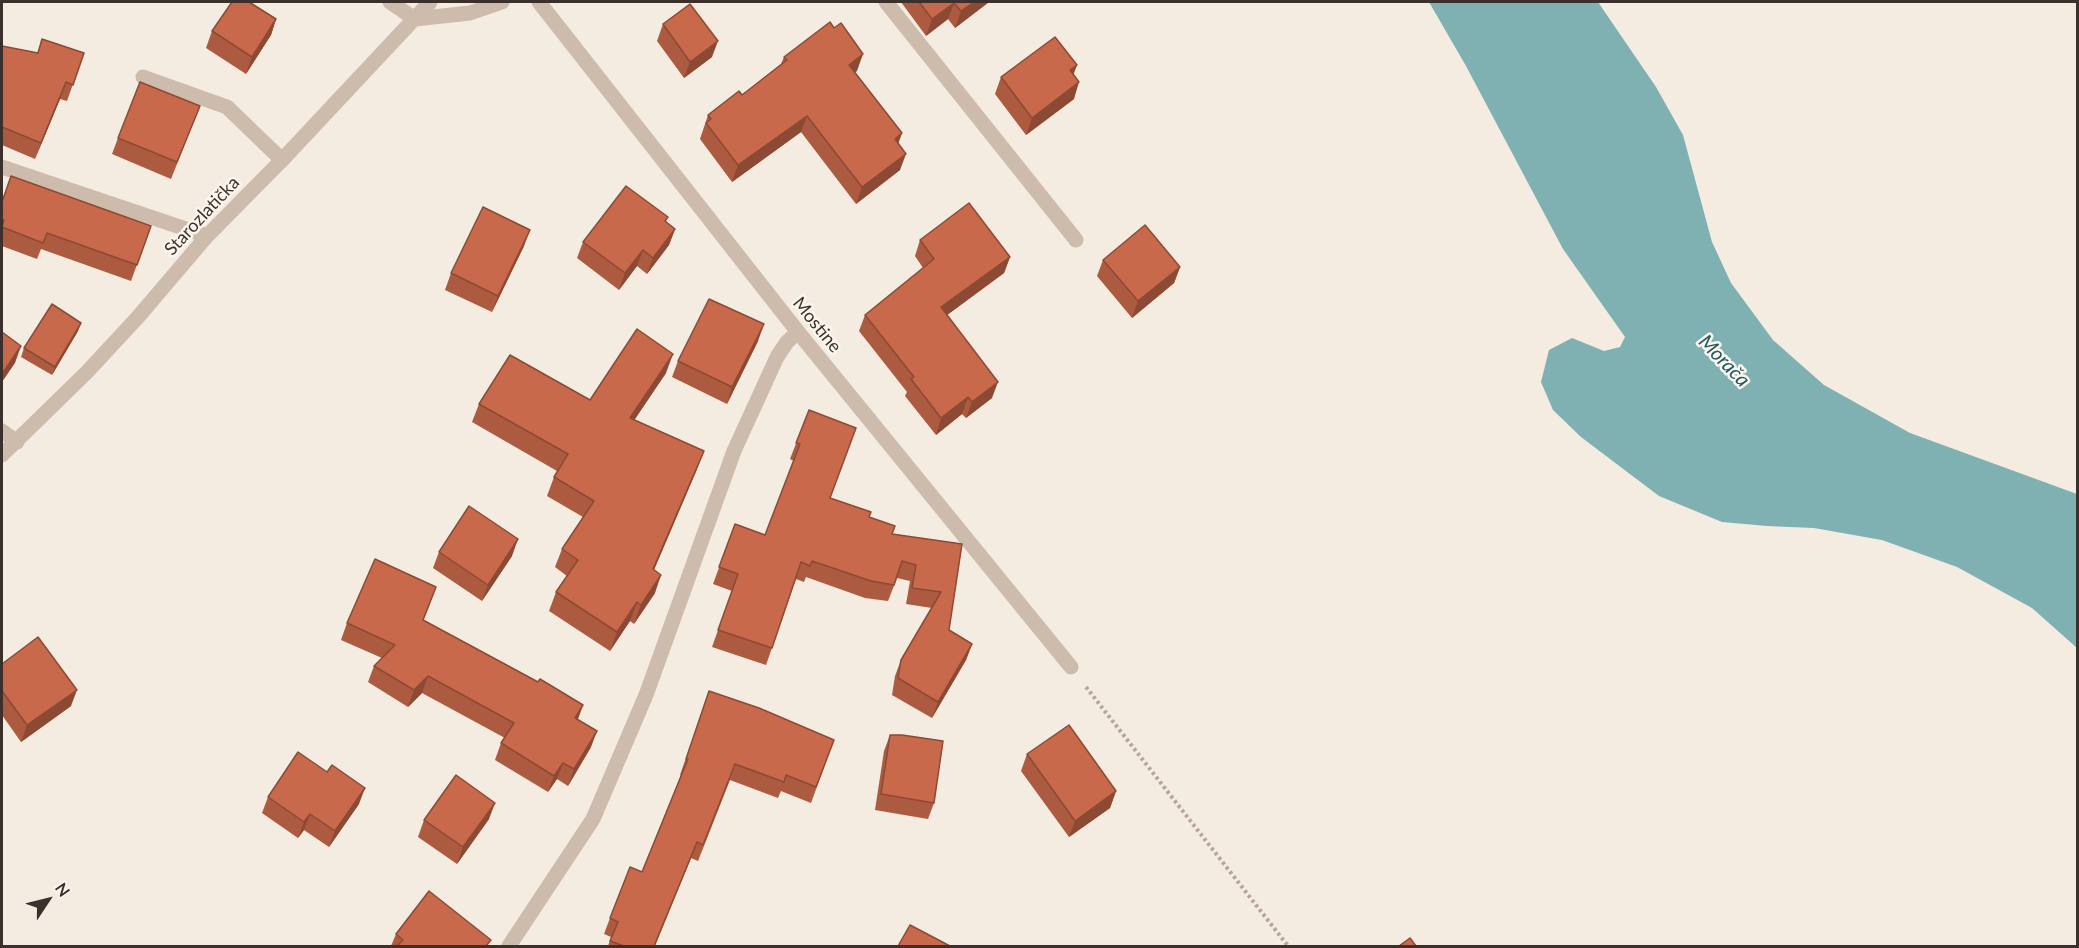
<!DOCTYPE html>
<html>
<head>
<meta charset="utf-8">
<style>
	body { margin:0 }
	#map { position:relative; width:2079px; height:948px; overflow:hidden; background:#f4ebe1; font-family:Lato,sans-serif }
	canvas { display:block }
	.frame { position:absolute; inset:0; border:3px solid #3b302b; pointer-events:none }
	.north { position:absolute; left:18px; top:870px; width:60px; height:60px; -webkit-text-stroke:4px #fbf5ee; paint-order:stroke; rotate:55deg; font-size:16px; font-weight:700; line-height:24px; text-align:center; color:#3b302b }
	.north::after { content:''; display:block; margin:auto; width:21px; height:27px; background:#3b302b; clip-path:polygon(50% 0,100% 100%,50% 72%,0 100%) }
</style>
</head>
<body>
<div id="map">
<canvas width="2079" height="948"></canvas>
<div class="frame"></div>
<div class="north">N</div>
</div>
<script>
const c = document.querySelector('canvas').getContext('2d');
c.lineJoin = 'round';
function fillPath(path, color) { c.fillStyle = color; c.fill(path, 'evenodd'); }
function strokePath(path, color, width, dash) { c.strokeStyle = color; c.lineWidth = width; c.lineCap = dash ? 'butt' : 'round'; c.setLineDash(dash || []); c.stroke(path); }
function label(font, color, halo, rows, align = 'center') {
  c.font = font + ' Lato,sans-serif'; c.lineWidth = 5; c.setLineDash([]); c.textBaseline = 'middle'; c.strokeStyle = halo; c.fillStyle = color; for (const [text, x, y, turn = 0] of rows) {
    c.save(); c.translate(x, y); c.rotate((+turn || 0) * Math.PI / 180); c.textAlign = isNaN(turn) ? turn : align; if (halo) c.strokeText(text, 0, 0); c.fillText(text, 0, 0); c.restore();
  }
}
fillPath(new Path2D(`
	M1429,2h169l58,85 27,48 29,107 19,41 42,57 51,45 86,48 167,61v154l-45,-40 -75,-41 -75,-27 -68,-12 -47,-2 -45,-4 -63,-26 -78,-59 -28,-27 -12,-28 8,-32 23,-12 32,13 16,-4 5,-10 -62,-88 -97,-183z`), '#7fb0b2');
strokePath(new Path2D(`
	M1086,687l202,259`), '#b9a596', 4, [3, 3]);
strokePath(new Path2D(`
	M143,77l84,30 55,53`), '#cdbbac', 15);
strokePath(new Path2D(`
	M390,2l25,17 55,-6 32,-11
	M539,2l259,330 273,335
	M886,2l190,238
	M2,167l205,69
	M2,431l15,11
	M2,455l85,-83 51,-55 69,-81 75,-76 148,-158
	M509,946l84,-127 53,-124 88,-244 43,-94 10,-15 11,-10`), '#cdbbac', 15);
fillPath(new Path2D(`
	M901,2h88l-34,26 -7,-9 -22,17z
	M276,19l-5,16 -25,39 -40,-26 6,-17z
	M663,24l49,33 -28,21 -27,-37z
	M42,39l42,14 -17,48 -7,-2 -25,60 -33,-14v-99l36,7z
	M784,57l73,14 -2,1 47,61 -4,11 2,26 -44,34 -55,-72 -69,50 -32,-43 8,-24 34,-20 39,-31z
	M1077,65l-4,9 1,25 -48,36 -31,-41 6,-17z
	M200,106l-29,73 -59,-25 6,-16z
	M2,202l149,24 -20,55 -90,-32 -4,10 -35,-13z
	M666,222l9,7 -6,16 -22,29 -10,-8 -18,24 -42,-32 6,-16z
	M920,240l90,17 -6,16 -57,42 45,83 -26,20 -4,-4 -26,21 -31,-39 2,-4 -48,-61 6,-16 58,-47 -8,-12z
	M524,246l-32,66 -47,-22 6,-17z
	M1103,260l77,7 -6,16 -42,35 -35,-42z
	M78,331l-26,44 -31,-18 3,-9z
	M758,341l-31,63 -55,-27 6,-16z
	M666,373l-32,47 63,49 -43,101 1,23 -21,31 -4,-3 -20,30 -61,-40 7,-19 11,-16 -12,-9 7,-18 21,-32 -36,-21 7,-19 3,-6 -85,-49 7,-18 111,-4z
	M809,410l21,88 39,19 23,17 70,10 -13,86 23,14 -6,16 -34,58 -40,-23 3,-19 6,-16 31,-52 -26,-4 4,-23 -13,-3 -9,23 -23,-3 -59,-21 -2,5 -8,-3 -30,86 -54,-18 20,-56 -19,-7 22,-60 30,11 29,-74 -4,-2z
	M439,552l73,4 -30,45 -49,-33z
	M430,604l-7,16 115,62 45,23 -5,14 13,28 -23,39 -11,-7 -9,13 -53,-32 6,-17 4,-5 -83,-45 -14,14 -40,-25 6,-16 8,-8 -41,-18 6,-17z
	M2,664l69,42 -50,36 -19,-27z
	M709,691l125,49 -23,63 -30,-12 -3,7 -48,-18 -32,81 -7,-3 -36,88h-47l3,-9 -7,-3 6,-16 32,-46 39,-97h-1z
	M890,735l44,68 -6,16 -53,-9 9,-59z
	M1027,754l89,37 -6,17 -41,29 -48,-66z
	M327,772l32,32 -30,43 -25,-17 -6,8 -36,-25 6,-16z
	M489,819l-32,45 -39,-27 6,-17z
	M396,934l93,12h-98z`), '#ac5a40');
fillPath(new Path2D(`
	M974,2h15l-34,26 6,-17z
	M954,3l-6,16 -22,17 6,-17z
	M276,19l-5,16 -25,39 6,-17z
	M718,41l-6,16 -28,21 6,-16z
	M863,54l-6,17 -14,10 6,-16z
	M1077,65l-6,16 -1,-11z
	M66,82l-6,17 -25,60 6,-16z
	M1079,82l-5,17 -48,36 6,-17z
	M807,116l-6,16 -69,50 6,-17z
	M902,133l-6,16 -1,-10z
	M906,154l-6,16 -44,34 6,-17z
	M675,229l-6,16 -22,29 6,-16z
	M530,230l-6,16 -32,66 6,-16z
	M643,250l-6,16 -18,24 6,-17z
	M1010,257l-6,16 -69,51 6,-17z
	M1180,267l-6,16 -42,35 6,-17z
	M81,323l-3,8 -26,44 3,-8z
	M764,324l-6,17 -31,63 5,-17z
	M21,346l-6,17 -13,19v-8z
	M673,354l-7,19 -43,64 7,-19z
	M998,382l-6,16 -26,20 6,-16z
	M968,397l-6,17 -26,21 5,-17z
	M704,451l-7,18 -51,119 7,-19z
	M518,539l-6,17 -30,45 6,-16z
	M661,575l-6,18 -21,31 7,-19z
	M637,602l-7,19 -20,30 7,-19z
	M972,644l-6,16 -34,58 6,-16z
	M428,676l-6,17 -14,14 6,-17z
	M77,690l-6,16 -50,36 6,-17z
	M583,705l-6,16 -2,-3z
	M597,731l-6,16 -23,39 6,-17z
	M563,763l-6,16 -9,13 6,-16z
	M365,788l-6,16 -30,43 6,-16z
	M1116,791l-6,17 -41,29 6,-16z
	M495,803l-6,16 -32,45 6,-17z
	M310,814l-6,16 -6,8 6,-16z
	M697,842l-6,16 -37,88z`), '#8c4a34');
const building = new Path2D(`
	M232,2h17l27,17 -24,38 -40,-26z
	M919,2h55l-13,9 -7,-8 -22,16z
	M690,4l28,37 -28,21 -27,-38z
	M830,22l4,6 7,-5 22,31 -14,11 53,68 -7,6 11,15 -44,33 -55,-71 -69,49 -32,-42 5,-4 -3,-4 31,-24 3,4 45,-35 -3,-3z
	M1055,37l22,28 -7,5 9,12 -47,36 -31,-41z
	M42,39l42,14 -11,32 -7,-3 -25,61 -39,-16v-81l36,7z
	M140,82l60,24 -23,56 -59,-24z
	M11,176l140,50 -14,39 -90,-32 -4,10 -41,-16 2,-7h-2v-18z
	M626,186l42,31 -3,4 10,8 -22,29 -10,-8 -18,23 -42,-31z
	M969,203l41,54 -69,50 57,75 -26,20 -4,-5 -27,21 -30,-39 3,-2 -49,-62 69,-56 -14,-19z
	M483,207l47,23 -32,66 -47,-23z
	M1145,225l35,42 -42,34 -35,-41z
	M709,299l55,25 -32,63 -54,-26z
	M52,304l29,19 -26,44 -31,-19z
	M637,329l36,25 -43,64 74,33 -51,118 8,6 -20,30 -4,-3 -20,30 -61,-40 22,-32 -16,-11 32,-48 -40,-24 14,-23 -89,-50 31,-49 80,45z
	M2,332l19,14 -19,28z
	M809,410l47,18 -26,70 41,14 -2,5 26,9 -3,8 70,10 -13,86 23,14 -34,58 -40,-24 3,-18 40,-68 -29,-4 4,-23 -14,-4 -8,24 -23,-4 -59,-20 -2,5 -9,-4 -29,86 -54,-18 20,-56 -19,-7 16,-43 30,11 35,-91 -4,-1z
	M469,506l49,33 -30,46 -49,-33z
	M375,559l61,28 -13,33 115,62 2,-3 43,26 -8,13 22,13 -23,38 -11,-6 -9,13 -53,-33 13,-20 -86,-47 -14,14 -40,-24 21,-21 -48,-22z
	M38,637l39,53 -50,35 -25,-34v-27z
	M709,691l50,17 75,32 -18,47 -30,-12 -2,7 -49,-18 -32,81 -6,-3 -43,104h-30l-14,-5 8,-19 -8,-4 20,-51 12,5 46,-113h-2z
	M1069,725l47,66 -41,30 -48,-67z
	M890,735h12l41,6 -9,62 -53,-9z
	M298,752l29,20 5,-7 33,23 -30,43 -25,-17 -6,8 -36,-25z
	M456,775l39,28 -32,44 -39,-27z
	M429,891l62,49 -5,6h-89l6,-6 -7,-6z
	M910,925l40,21h-52z
	M1410,938l6,8h-17z`);
fillPath(building, '#c8694b');
strokePath(building, '#8c4a34', 1.5);
label('18px', '#3b302b', '#fbf5ee', [
	["Starozlatička",202,216,-47],
	["Mostine",817,325,51]
]);
label('italic 20px', '#1f5a5e', '#fbf5ee', [
	["Morača",1724,361,46]
]);
</script>
</body>
</html>
